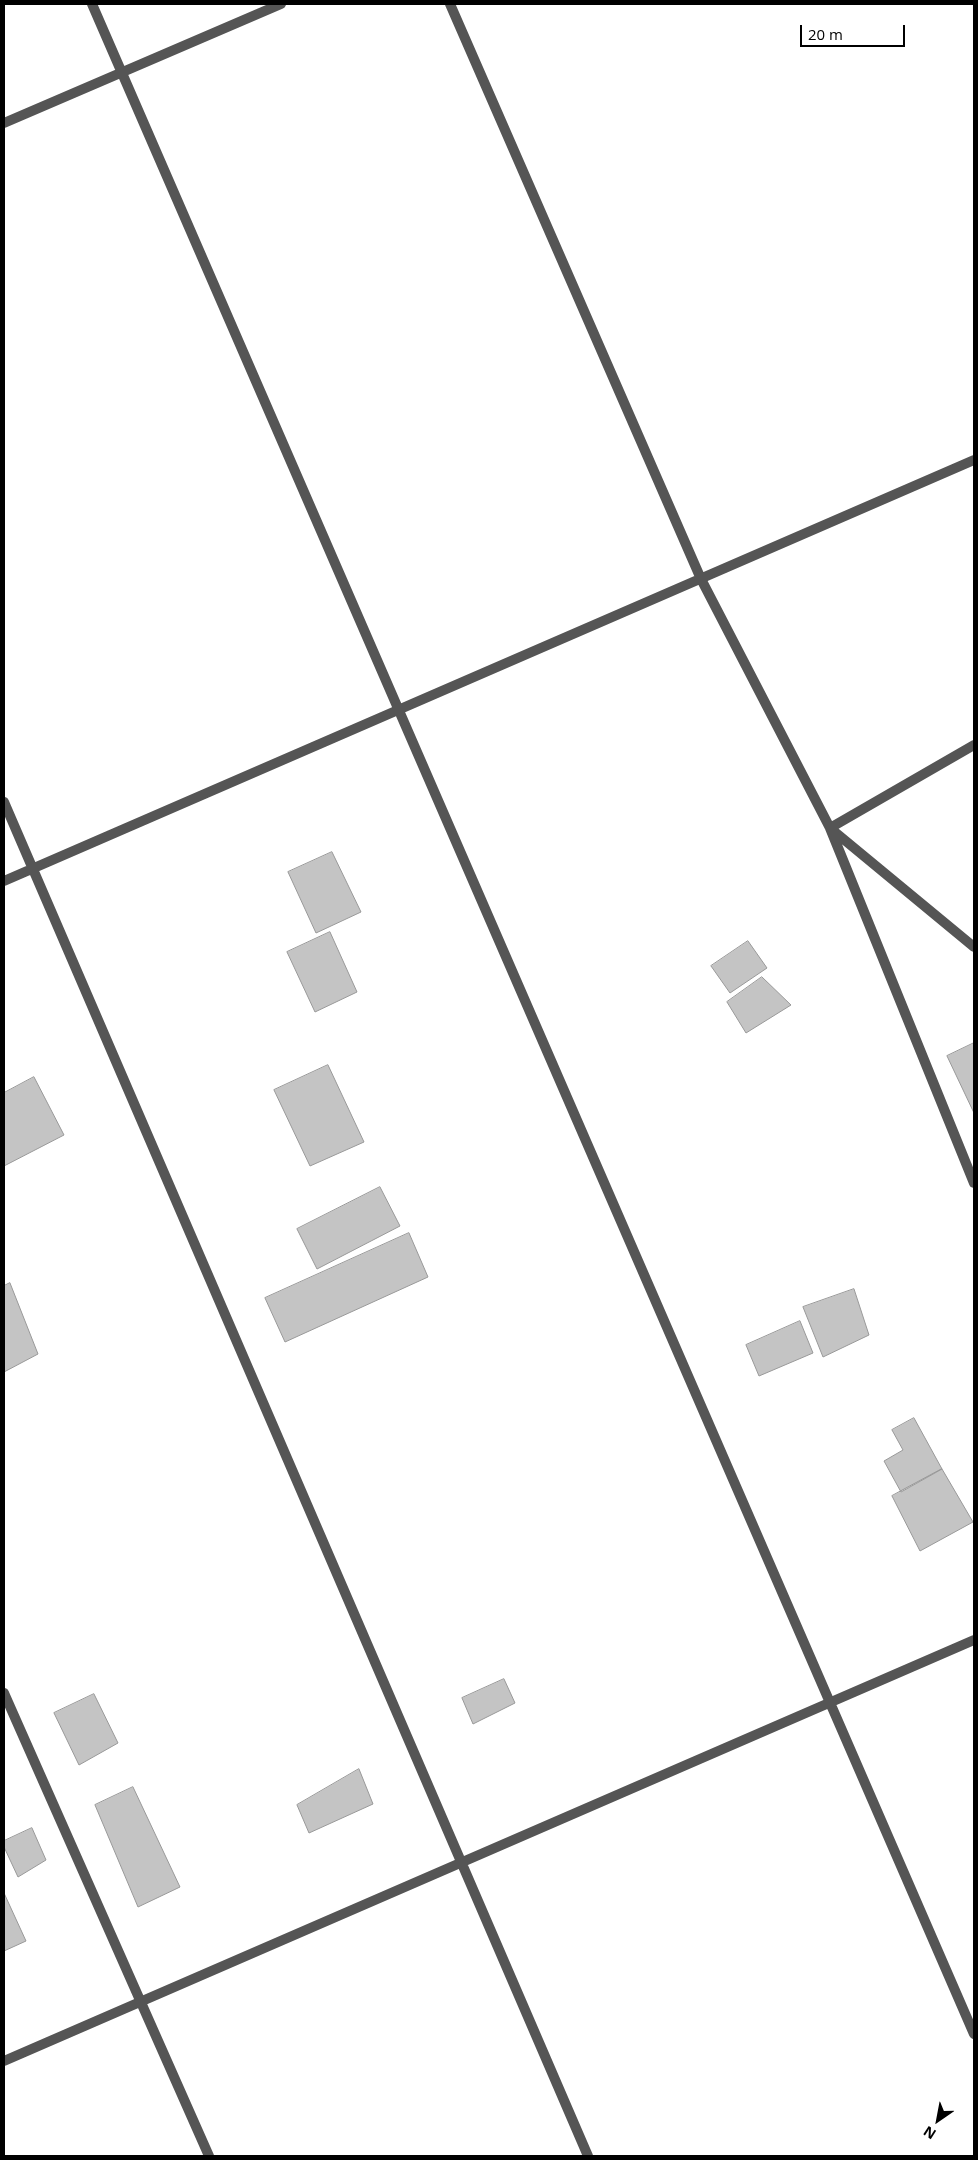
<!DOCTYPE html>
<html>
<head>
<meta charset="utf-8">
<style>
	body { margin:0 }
	#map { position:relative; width:978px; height:2160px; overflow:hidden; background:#fff; font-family:"Open Sans",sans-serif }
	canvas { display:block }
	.frame { position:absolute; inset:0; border:5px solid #000; pointer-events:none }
	.north { position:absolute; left:913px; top:2095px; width:50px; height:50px; -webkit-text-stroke:4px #fff; paint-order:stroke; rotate:213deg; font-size:14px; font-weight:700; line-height:20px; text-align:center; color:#000 }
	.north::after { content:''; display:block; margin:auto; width:18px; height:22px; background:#000; clip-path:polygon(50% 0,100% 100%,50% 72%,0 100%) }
	.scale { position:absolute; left:800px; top:25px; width:105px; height:22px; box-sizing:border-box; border:2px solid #000; border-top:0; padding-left:6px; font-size:15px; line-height:18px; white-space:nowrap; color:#000; -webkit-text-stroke:4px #fff; paint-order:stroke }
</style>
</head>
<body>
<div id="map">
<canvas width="978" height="2160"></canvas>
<div class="frame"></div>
<div class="north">N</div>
<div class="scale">20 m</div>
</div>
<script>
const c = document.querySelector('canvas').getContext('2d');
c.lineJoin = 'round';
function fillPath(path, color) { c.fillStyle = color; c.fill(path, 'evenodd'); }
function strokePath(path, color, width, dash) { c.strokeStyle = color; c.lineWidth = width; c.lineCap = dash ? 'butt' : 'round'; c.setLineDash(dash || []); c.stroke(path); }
const building = new Path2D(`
	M332,852l29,60 -45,21 -28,-61z
	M330,932l27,60 -42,20 -28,-60z
	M748,941l19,27 -37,25 -19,-27z
	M762,977l29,28 -45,28 -19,-31z
	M974,1043v70l-27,-57z
	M328,1065l36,77 -54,24 -36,-76z
	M34,1077l30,58 -60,31v-73z
	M380,1187l20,39 -83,43 -20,-40z
	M409,1233l19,44 -143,65 -20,-44z
	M10,1283l28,71 -34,18v-86z
	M854,1289l15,46 -46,22 -20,-50z
	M800,1321l13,32 -54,23 -13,-31z
	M914,1418l28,51 -41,23 -17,-31 19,-11 -11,-20z
	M942,1469l31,53 -53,29 -28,-55z
	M504,1679l11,24 -42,21 -11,-26z
	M94,1694l24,49 -39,22 -25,-52z
	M359,1769l14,35 -64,29 -12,-28z
	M133,1787l47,100 -42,20 -43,-102z
	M32,1828l14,32 -28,17 -14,-30v-6z
	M4,1893l22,48 -22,10z`);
fillPath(building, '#c4c4c4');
strokePath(building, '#999', 1);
strokePath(new Path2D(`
	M92,4l882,2030
	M450,4l251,575 129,249 144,355
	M4,123l277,-119
	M974,745l-144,83 144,119
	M4,802l584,1354
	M4,881l970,-421
	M4,1693l205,463
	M4,2061l970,-421`), '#555', 10);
</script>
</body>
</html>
